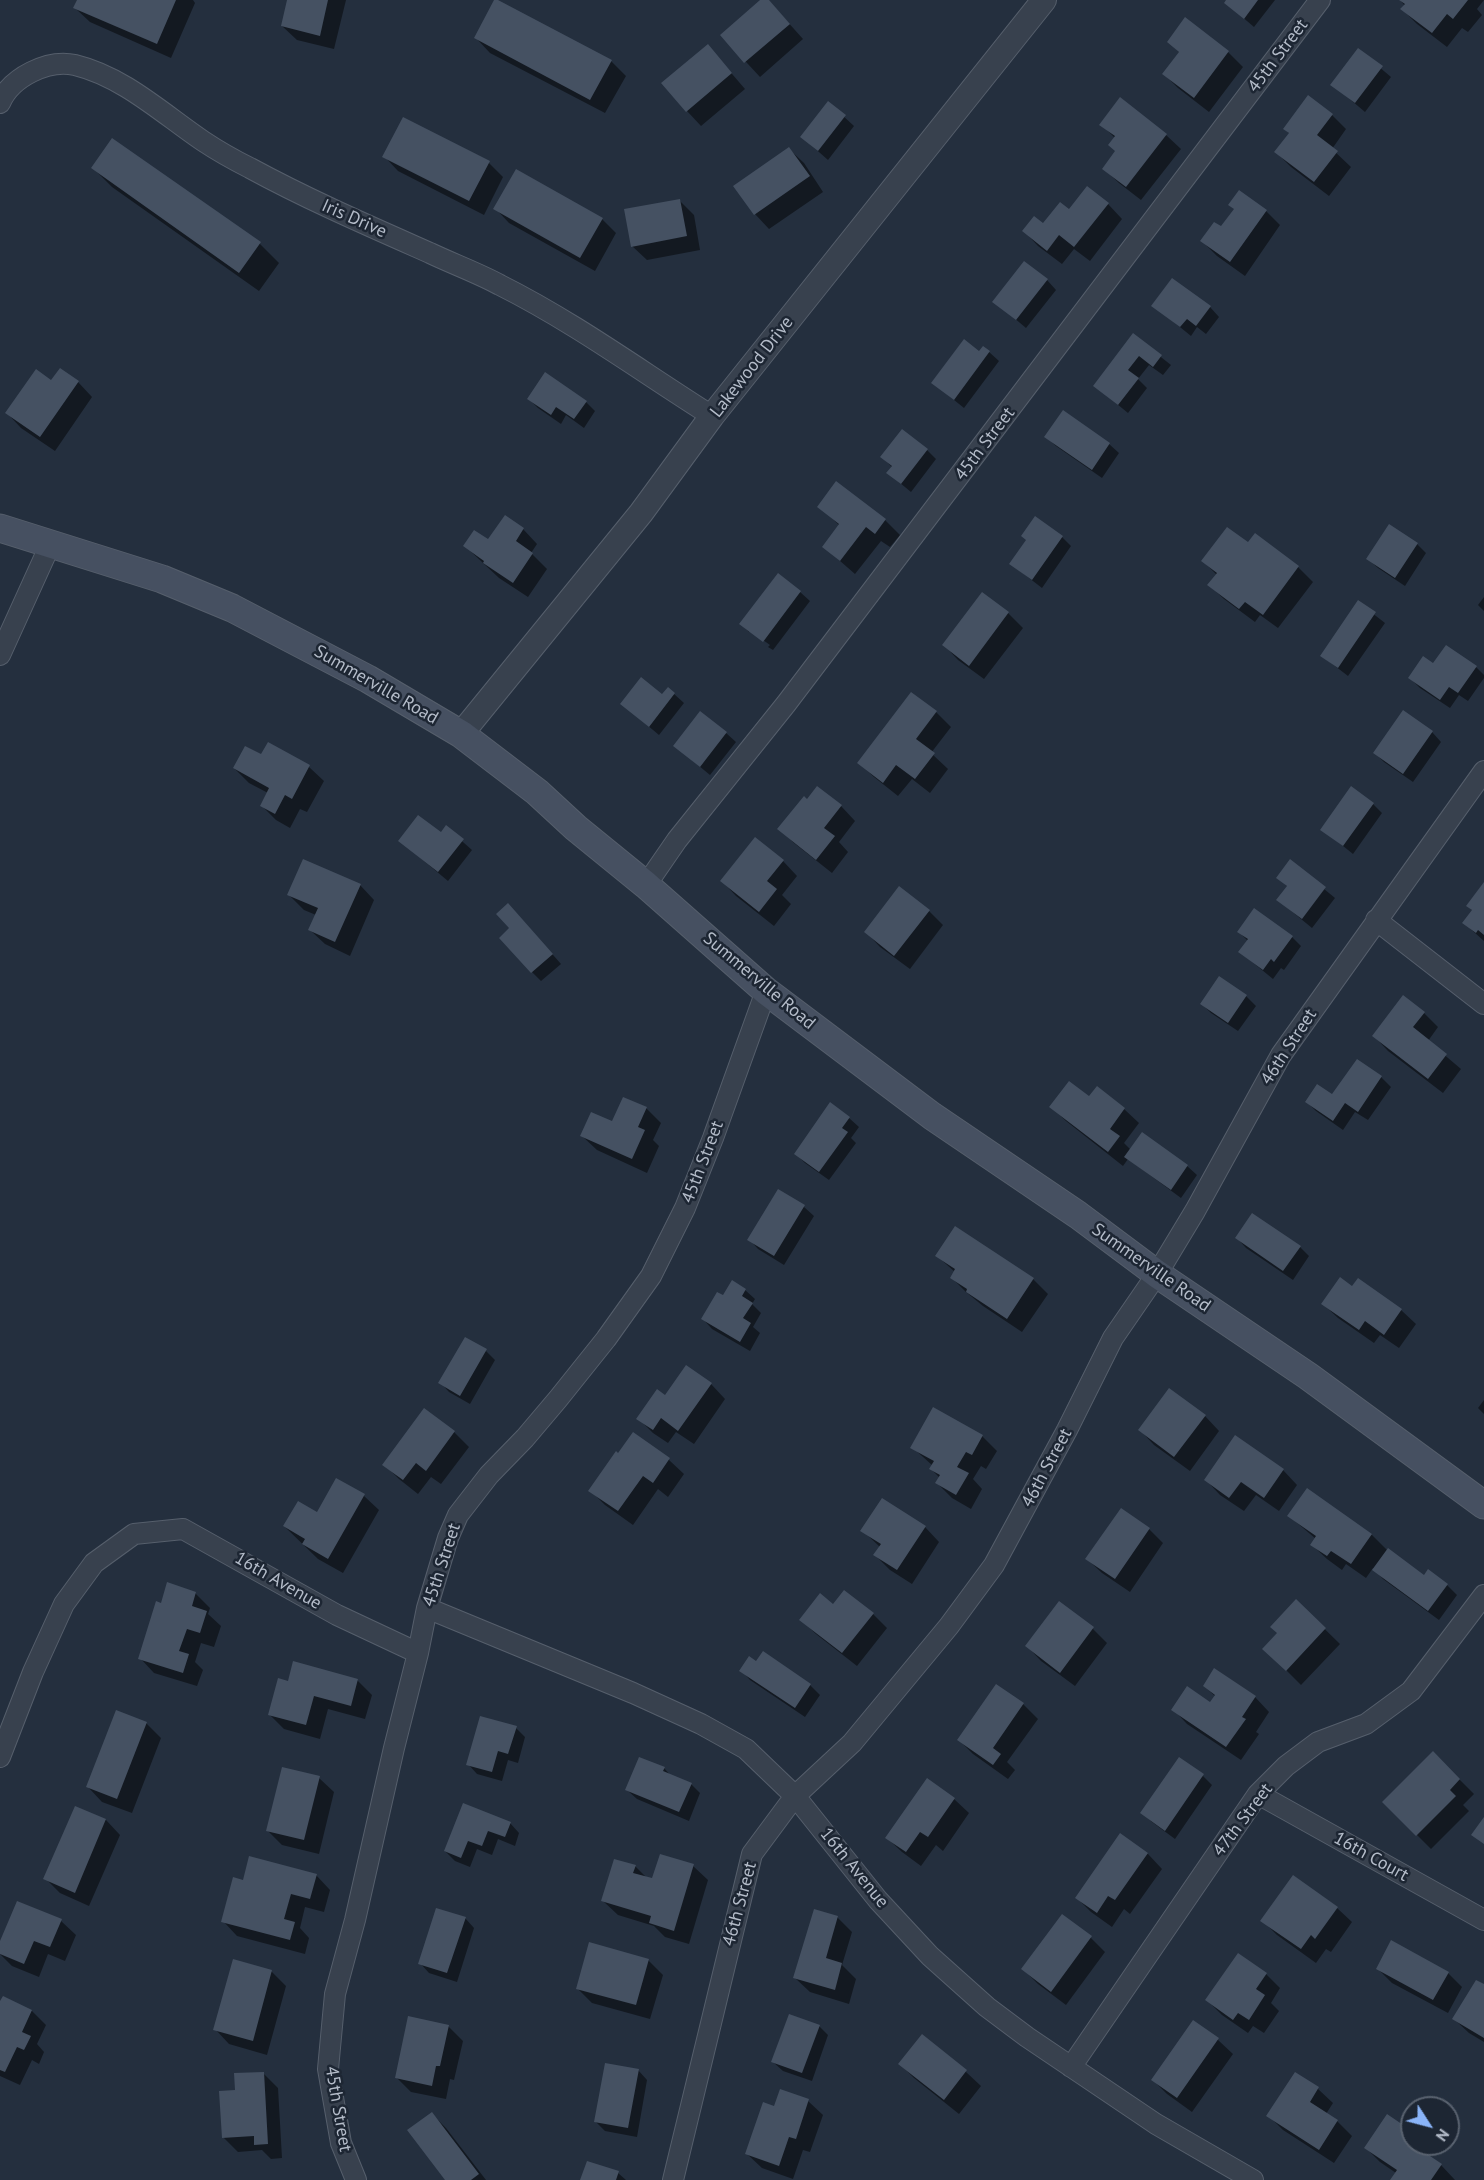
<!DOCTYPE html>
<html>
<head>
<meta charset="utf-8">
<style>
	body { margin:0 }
	#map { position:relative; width:1484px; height:2180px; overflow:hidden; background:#242f3e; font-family:"PT Sans",sans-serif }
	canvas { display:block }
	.north { position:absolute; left:1400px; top:2096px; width:60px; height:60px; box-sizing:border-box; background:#1d2633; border:2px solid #59626f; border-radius:50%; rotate:126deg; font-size:16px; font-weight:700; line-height:24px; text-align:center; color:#b4bcc9 }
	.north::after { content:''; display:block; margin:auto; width:21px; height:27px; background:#8ab4f8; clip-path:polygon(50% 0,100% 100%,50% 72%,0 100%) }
</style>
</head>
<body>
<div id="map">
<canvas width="1484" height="2180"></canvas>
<div class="north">N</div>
</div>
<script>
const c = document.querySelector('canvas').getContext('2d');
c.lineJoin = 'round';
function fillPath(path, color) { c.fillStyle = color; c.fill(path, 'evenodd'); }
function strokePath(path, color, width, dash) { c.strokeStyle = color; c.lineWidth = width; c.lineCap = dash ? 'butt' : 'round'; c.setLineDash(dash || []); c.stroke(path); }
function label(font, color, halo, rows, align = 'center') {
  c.font = font + ' "PT Sans",sans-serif'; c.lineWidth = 5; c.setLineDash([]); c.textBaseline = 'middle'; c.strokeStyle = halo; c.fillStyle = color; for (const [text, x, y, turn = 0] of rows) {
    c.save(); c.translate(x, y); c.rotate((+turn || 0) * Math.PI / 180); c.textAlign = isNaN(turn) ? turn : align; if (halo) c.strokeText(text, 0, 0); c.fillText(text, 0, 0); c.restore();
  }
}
fillPath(new Path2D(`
	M78,0h115l2,3 -24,55 -81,-36 -15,-14z
	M289,0h57l-12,49 -37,-9 -15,-14z
	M762,0h6l35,39 -43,38 -38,-41z
	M1228,0h47l-21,27 -28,-24z
	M1400,0h84l-7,9 5,6 -14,17 -6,-4 -15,19 -30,-23 -15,-15 3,-3z
	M1186,20l42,32 15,15 -34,45 -31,-24 -14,-14 16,-21 -11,-11z
	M476,38l135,23 15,15 -21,37 -115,-60z
	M708,46l37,43 -44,37 -14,-15z
	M1359,50l32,27 -26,35 -33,-28z
	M829,103l25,23 -26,34 -26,-23z
	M1332,115l14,14 -14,20 19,18 -22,29 -38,-29 -15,-15 14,-18 -5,-5z
	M1101,124l65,11 15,14 -40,51 -22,-17 -15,-14 12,-17 -1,-14z
	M789,149l15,14 19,29 -54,37 -14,-15z
	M384,156l105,7 14,14 -19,38 -86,-44z
	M93,168l167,76 19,19 -20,28 -147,-104z
	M680,201l14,14 6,35 -53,10 -15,-14z
	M1108,204l14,15 -32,42 -16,-12 -12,15 -24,-18 -14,-15 20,-6 25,-14z
	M495,208l107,11 14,14 -21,38 -86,-48z
	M1266,211l14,14 -35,51 -28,-20 -15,-15 20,-12z
	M1047,280l9,10 -30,38 -32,-27z
	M1153,305l57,2 9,10 -13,17 -9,-7 -6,9z
	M1133,335l38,30 -8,10 -14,-10 -11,14 9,9 -19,25 -33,-27z
	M989,352l10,9 -35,47 -31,-25 46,-30z
	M51,382h27l14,15 -37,54 -34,-23 -14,-15z
	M529,399l57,3 9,9 -11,17 -18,-13 -5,9 -23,-16z
	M1046,437l63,7 10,9 -17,25 -46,-32z
	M927,450l9,9 -25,33 -23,-19 4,-6 -10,-10z
	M837,483l48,37 15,15 -10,12 -9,-6 -26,33 -31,-27 16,-21 -21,-20z
	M523,529l14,15 -6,9 16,16 -19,28 -29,-19 -34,-32 23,-5z
	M1255,535l43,32 15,15 -35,46 -18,-13 -5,7 -31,-23 -15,-14 8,-10 -14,-14 45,-17z
	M1062,537l9,9 -29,42 -31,-24z
	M1417,544l9,9 -21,33 -27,-18 -10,-9z
	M800,592l10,9 -37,49 -5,-3 2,-2 -21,-15v2l-8,-8z
	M983,594l25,19 15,15 -39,51 -26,-19 -14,-15z
	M1484,597v14l-6,-6z
	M1358,602l27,21 -37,53 -26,-20z
	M1434,665l42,2 8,8v3l-16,23 -9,-6 -9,13 -30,-20 -10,-10z
	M674,694l10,9 -25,32 -37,-31z
	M912,694l24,18 15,15 -20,26 17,16 -18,24 -18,-14 -14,17 -24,-19 -15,-14z
	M1432,732l9,10 -28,40 -29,-20 -9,-9z
	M726,733l10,9 -26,33 -35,-29z
	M268,744l41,23 15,14 -17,31 -7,-3 -10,19 -14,-8 -14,-14 6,-13 -19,-10 -15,-15 28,-12z
	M807,801l34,5 14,15 -16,21 9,10 -16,21 -38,-30 -15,-14z
	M1373,804l9,9 -29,41 -31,-25z
	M446,827l26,23 -24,31 -48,-40 41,-7z
	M783,861l14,15 -15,19 9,9 -17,22 -38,-30 -14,-15z
	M1290,861l45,37 -23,30 -34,-28 10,-13 -10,-10z
	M360,885l14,15 -24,56 -25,-12 -15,-14 6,-15 -12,-5 -15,-15z
	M1484,885v56l-20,-18 9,-12 -5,-5z
	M929,911l14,14 -33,44 -30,-22 -14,-15z
	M517,914l44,50 -20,17 -9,-9z
	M1239,932l53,5 9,9 -17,24 -3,-2 -8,11 -33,-27 8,-11z
	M1220,978l26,18 10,10 -18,25 -27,-18 -9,-9z
	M1424,1013l14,14 -10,14 33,28 -18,24 -55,-42 -14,-15z
	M1381,1077l10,10 -23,33 -13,-8 -12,18 -27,-19 -9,-9 26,-6z
	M1089,1098l35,11 15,14 -15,20 7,7 56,16 10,9 -16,23 -53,-39 -5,7 -57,-45 -15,-14z
	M646,1108l15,15 -8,17 6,6 -12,27 -50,-23 -15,-14z
	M849,1118l10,9 -8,11 5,5 -27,37 -24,-17 -9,-9z
	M778,1191l26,16 10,9 -30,49 -26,-16 -9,-10z
	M955,1228l78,51 15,15 -26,38 -39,-26 -17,-14 -14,-14 3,-6 -18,-16z
	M1237,1238l63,9 9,9 -16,24 -47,-32z
	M1352,1288l49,22 15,14 -17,24 -19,-13 -6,8 -36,-25 -15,-14z
	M745,1290l10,9 -3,5 9,9 -8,14 7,6 -10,18 -38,-22 -9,-10 20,-22z
	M486,1351l9,9 -25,44 -21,-12 -9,-10z
	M711,1384l14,15 -31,45 -18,-12 -8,11 -15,-10 -15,-15 28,-21z
	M1484,1400v14l-6,-6z
	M1205,1416l14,15 -29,40 -36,-26 -14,-15z
	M454,1432l15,15 -28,37 -10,-7 -13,17 -19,-15 -15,-15z
	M633,1434l36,26 15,14 -16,23 -10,-8 -25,36 -28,-20 -15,-15z
	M982,1436l15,15 -11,18 -5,-3 -8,13 9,10 -11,20 -19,-11 -15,-15 3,-5 -9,-9 2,-3 -21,-19z
	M1283,1470l14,15 -18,26 -23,-16 -12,16 -24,-16 -14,-15z
	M337,1480l27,16 15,14 -36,63 -25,-14 -34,-33 34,-12z
	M1307,1490l65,45 16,16 36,26 4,-6 19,14 10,10 -18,25 -56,-41 -10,-11 -7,10 -20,-14 -4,6 -15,-11 -15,-14 4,-6 -27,-23z
	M925,1527l14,15 -27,42 -22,-14 -15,-15 5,-8 -18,-17z
	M1149,1529l14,14 -33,49 -28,-19 -15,-14z
	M195,1593l15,15 -2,6 13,12 -7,21 -13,-4 -6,19 8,8 -6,16 -43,-13 -14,-15 22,-53z
	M1296,1601l44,43 -39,41 -22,-22z
	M1059,1603l34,26 14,14 -32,43 -34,-25 -14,-15z
	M833,1606l40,8 14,14 -30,38 -41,-32 -15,-14z
	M763,1653l47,32 10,10 -15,22 -55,-37 -9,-10 16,-7z
	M357,1680l15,15 -7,24 -37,-10 -8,30 -36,-10 -14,-14 19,-33z
	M997,1686l26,18 15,15 -31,43 8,8 -7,9 -35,-25 -14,-14z
	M1204,1686l51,11 14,15 -13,20 3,2 -18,26 -54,-36 -14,-15 38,-5 5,-7z
	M146,1723l15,15 -29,75 -30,-11 -14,-15z
	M516,1728l9,9 -7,26 -10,-3 -6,21 -25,-7 -9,-10z
	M1433,1753l41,41 -11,11 6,6 -38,38 -47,-47z
	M664,1768l7,8 20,8 9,9 -11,28 -52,-22 -10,-9z
	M1203,1776l9,9 -37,54 -23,-17 -10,-9z
	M319,1778l15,14 -15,62 -37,-9 -15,-15z
	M954,1799l15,14 -26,38 -7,-6 -15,21 -19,-14 -15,-14z
	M463,1805l47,18 9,10 -4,13 -17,-7 -6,16 -15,-6 -7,18 -15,-6 -10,-10z
	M76,1808l30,12 14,15 -31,71 -29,-13 -15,-15z
	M1120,1835l28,19 14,15 -32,45 -6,-5 -12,18 -21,-15 -14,-14z
	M635,1866l12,12 6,2 40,-14 15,14 -19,64 -24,-7 -11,-11 -36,-11 -15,-14z
	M316,1875l14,15 -6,22 -19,-5 -5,21 9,10 -4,16 -68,-18 -14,-15 21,-39z
	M1337,1908l15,14 -21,30 -5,-3 -10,14 -39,-28 -15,-15z
	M1062,1916l29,22 14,14 -39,53 -28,-21 -15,-15z
	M837,1917l15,15 -10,33 14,14 -7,25 -39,-12 -15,-14z
	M465,1918l9,10 -17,54 -28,-9 -9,-10z
	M61,1921l15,14 -11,26 -17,-7 -9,23 -27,-11 -12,-12v-9z
	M648,1960l15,15 -13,44 -58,-16 -15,-15z
	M234,1961l38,11 14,14 -19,69 -38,-11 -14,-15z
	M1378,1969l70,4 14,14 -14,26 -56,-30z
	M1266,1974l14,14 -9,15 8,8 -15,22 -11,-7 -5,7 -26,-18 -15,-15z
	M1484,1986v56l-15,-9 -15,-14z
	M0,2005l32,6 14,14 -9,19 7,8 -5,12 -7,-4 -12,25 -20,-9z
	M1193,2022l25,18 15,14 -41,58 -25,-18 -14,-14z
	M448,2026l15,15 -9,39 -4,-1 -4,20 -35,-7 -15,-15z
	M819,2026l9,9 -16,46 -29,-10 -10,-9z
	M922,2036l44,36 15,14 -22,28 -45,-36 -14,-14z
	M638,2070l9,10 -10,57 -32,-6 -9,-9z
	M263,2073l15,15 4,70 -11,1 -9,-9 -24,2 -15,-15z
	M1295,2074l23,15 15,14 -7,11 11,7 15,15 -18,27 -51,-33 -15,-15z
	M808,2101l15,14 -13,37 -7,-2 -10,29 -31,-11 -15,-14z
	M432,2114l14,14 40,52h-40z
	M1388,2117l24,16v11h12l5,5 -3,5 15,11 14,15h-63l4,-7 -16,-11 -14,-14z
	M618,2173l8,7h-44z`), '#0007');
fillPath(new Path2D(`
	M77,0h99l-19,44 -84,-36z
	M287,0h41l-8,36 -39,-10z
	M494,0h4l114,60 -22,40 -116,-62z
	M760,0h9l21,24 -46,39 -24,-28z
	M1226,0h32l-14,19 -20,-16z
	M1399,0h69l-15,19 -6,-5 -15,19 -32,-24 5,-5z
	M1185,17l44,34 -35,47 -32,-24 17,-22 -12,-10z
	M708,44l24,29 -46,39 -25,-29z
	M1358,48l25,18 -28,37 -25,-18z
	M1308,95l25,19 -16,21 21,16 -24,31 -40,-30 15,-19 -6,-4z
	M1120,97l47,37 -41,53 -24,-18 13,-18 -7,-6 7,-9 -16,-11z
	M828,101l18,14 -28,36 -18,-14z
	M403,117l87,44 -21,40 -87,-44z
	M112,138l149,104 -22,31 -148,-105z
	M789,147l21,29 -56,39 -21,-29z
	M516,169l87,49 -23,40 -87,-49z
	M1087,186l22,17 -35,44 -15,-12 -12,16 -25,-20 12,-15 9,7 17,-21 9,7z
	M1239,190l28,20 -37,52 -30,-21 14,-19 7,4 13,-17 -6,-4z
	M680,199l7,37 -56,11 -7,-38z
	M1024,261l24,18 -32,41 -24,-18z
	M1172,278l39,28 -15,20 -9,-7 -7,8 -29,-21z
	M1133,333l29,22 -9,12 -14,-11 -11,14 11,8 -21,27 -25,-19z
	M964,339l15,12 4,-5 7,5 -36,49 -23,-17z
	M60,368l19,13 -39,56 -35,-24 31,-44 15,11z
	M545,372l42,29 -13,18 -18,-12 -5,8 -24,-16z
	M1063,410l47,33 -18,27 -48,-33z
	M902,429l26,20 -27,35 -15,-11 6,-7 -12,-9z
	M836,481l50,38 -11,15 -9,-7 -26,34 -18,-14 17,-23 -22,-17z
	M505,515l19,13 -8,13 17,12 -20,30 -30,-20 1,-2 -21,-15 11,-16 14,9z
	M1035,516l28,20 -31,44 -23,-16 17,-24 -5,-4z
	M1389,524l29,19 -23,35 -29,-19z
	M1227,527l21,15 7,-9 44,33 -36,49 -18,-13 -6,7 -32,-24 10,-12 -16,-12z
	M778,573l23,18 -38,51 -24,-18z
	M982,592l27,20 -40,54 -27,-21z
	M1358,600l18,12 -38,56 -18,-12z
	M1446,645l31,21 -19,27 -9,-6 -9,13 -32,-22 15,-22 10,7z
	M641,677l21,17 6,-7 7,6 -26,34 -29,-23z
	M911,692l26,19 -21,28 19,14 -20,26 -19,-14 -13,18 -26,-20z
	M1403,710l30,21 -30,43 -30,-21z
	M700,711l27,21 -27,35 -27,-21z
	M268,742l42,23 -18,34 -7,-4 -10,19 -15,-8 9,-18 -36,-20 12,-22 16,8z
	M817,786l25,19 -18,23 11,8 -19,24 -39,-31 27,-33 3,3z
	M1351,786l23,17 -31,43 -23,-16z
	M418,815l23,17 5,-7 18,14 -26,33 -40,-31z
	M755,837l29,23 -17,21 10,8 -18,23 -39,-31z
	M303,859l58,25 -26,58 -27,-12 10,-22 -31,-13z
	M1290,859l36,28 -24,32 -26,-19 11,-14 -11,-8z
	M1484,882v53l-6,-5 -2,3 -14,-10 10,-13 -6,-4z
	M899,886l31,24 -36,46 -30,-24z
	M508,903l45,51 -22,19 -32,-35 10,-10 -13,-14z
	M1254,908l39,28 -19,26 -3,-3 -8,11 -25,-18 10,-13 -11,-7z
	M1219,976l28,19 -19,28 -28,-19z
	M1403,995l22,17 -12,15 34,27 -19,25 -56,-43z
	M1357,1059l25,17 -24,36 -13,-9 -12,18 -28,-19 12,-18 15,10z
	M1069,1081l20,15 8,-10 28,22 -15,21 10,7 -12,16 -59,-45z
	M623,1097l24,10 -9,20 7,3 -13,29 -52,-23 11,-24 21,9z
	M830,1102l20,15 -8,11 6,4 -29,40 -25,-18z
	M1142,1132l46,33 -17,25 -47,-33z
	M778,1189l27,16 -31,51 -27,-16z
	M1252,1213l49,33 -18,25 -48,-33z
	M955,1226l79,52 -27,41 -41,-27 1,-3 -17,-11 5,-9 -20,-13z
	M1340,1277l12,9 6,-8 44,31 -18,26 -19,-14 -6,9 -38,-26z
	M732,1280l14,9 -4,7 11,7 -10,15 8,5 -11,19 -39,-23 16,-27 6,3z
	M465,1337l22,12 -27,47 -22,-13z
	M686,1365l26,18 -34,48 -17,-13 -8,12 -17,-11 21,-30 8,6z
	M1169,1388l37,27 -32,42 -36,-27z
	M933,1407l50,28 -11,20 -6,-3 -9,15 12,6 -13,22 -21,-12 5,-8 -11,-6 5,-8 -24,-13z
	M424,1408l31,23 -29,40 -10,-8 -13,17 -21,-15z
	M633,1432l37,26 -17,25 -10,-7 -25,35 -30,-20 28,-40 2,2z
	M1235,1435l49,34 -20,29 -23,-16 -12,16 -25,-18z
	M336,1478l29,16 -37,65 -26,-15 3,-5 -22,-13 15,-25 19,11z
	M1307,1488l65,46 -21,30 -20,-13 -4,5 -17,-11 6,-9 -29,-20z
	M882,1498l44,28 -29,44 -24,-15 8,-11 -21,-13z
	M1121,1508l29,20 -35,51 -30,-20z
	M1388,1548l36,27 4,-6 20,15 -20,27 -56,-41z
	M167,1582l29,10 -4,14 15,5 -7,22 -13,-4 -8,22 10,3 -6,19 -45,-14 18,-58 5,2z
	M844,1590l30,23 -32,40 -43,-33 21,-27 13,11z
	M1296,1599l30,29 -40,43 -24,-22 15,-16 -7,-6z
	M1059,1601l35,26 -34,46 -35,-27z
	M763,1651l48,33 -16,24 -56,-37 10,-15 7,5z
	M293,1661l65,18 -7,27 -37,-10 -8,29 -38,-10 10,-37 10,3z
	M1214,1668l42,28 -14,21 4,2 -20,28 -55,-37 16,-24 23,16 5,-7 -12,-9z
	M996,1684l28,19 -31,45 8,6 -8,11 -36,-25z
	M116,1710l31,12 -30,77 -31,-12z
	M480,1716l37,10 -9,28 -10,-3 -6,21 -26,-7z
	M1433,1751l27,28 -10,11 6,6 -40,40 -34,-34z
	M639,1757l26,10 -2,4 29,12 -13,29 -54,-22z
	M1179,1757l25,17 -39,57 -25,-18z
	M282,1767l38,9 -16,64 -38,-9z
	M927,1778l28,20 -27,39 -8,-5 -14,20 -21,-14z
	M463,1803l48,19 -6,15 -17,-6 -6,15 -14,-5 -7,17 -17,-7z
	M75,1806l31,13 -31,74 -32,-14z
	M1484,1817v27l-13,-9z
	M1120,1833l28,20 -33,47 -7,-4 -11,17 -22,-15z
	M660,1854l34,10 -20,67 -25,-8 2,-7 -50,-15 13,-42 22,6 -3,8 19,5z
	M249,1856l68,18 -7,25 -19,-5 -7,25 11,3 -5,18 -69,-18 12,-45 10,3z
	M1293,1875l45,32 -23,32 -4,-4 -10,14 -41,-28z
	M17,1901l45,18 -12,28 -16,-6 -10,23 -24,-10v-13z
	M436,1908l30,9 -19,56 -29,-9z
	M814,1909l24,7 -12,42 16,5 -7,27 -42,-12z
	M1062,1914l30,22 -41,56 -30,-23z
	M1391,1940l58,32 -16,28 -57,-31z
	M589,1942l60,17 -13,46 -60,-16z
	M1238,1953l29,20 -11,16 9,6 -16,25 -11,-7 -5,7 -28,-20z
	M233,1959l39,11 -19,71 -40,-11z
	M1476,1980l8,4v54l-32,-19z
	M3,1996l29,14 -10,22 9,4 -7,14 -7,-3 -12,25 -5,-2v-69z
	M789,2014l31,11 -18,48 -31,-11z
	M408,2016l41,9 -9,41h-4l-4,20 -37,-8z
	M1193,2020l26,18 -42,60 -26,-18z
	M922,2034l45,36 -23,30 -46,-36z
	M605,2063l34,6 -11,59 -34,-6z
	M264,2072l4,72 -14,1v-9l-32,2 -3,-47 16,-1 -1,-17z
	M1295,2072l24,15 -9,15 28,18 -19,30 -53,-34z
	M780,2089l29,10 -13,40 -7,-2 -10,29 -34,-12 18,-52 11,4z
	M432,2112l47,62 -8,6h-26l-38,-50z
	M1387,2114l25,17 -2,11 2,2 30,20 -11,16h-41l7,-10 -33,-22z
	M587,2161l32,10 -3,9h-36z`), '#455162');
const minor = new Path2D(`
	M0,103c11,-26 48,-44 75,-38 49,12 88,49 128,76 15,10 31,19 47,27 59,32 119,58 180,85 23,11 48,20 70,32 74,37 142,87 212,131
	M0,655l50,-110
	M646,885l31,-45 109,-136 534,-704
	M1376,920l108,84
	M427,1608l206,85 68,31 45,25 49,47 83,104 52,56 57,51 40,30 129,87 97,56
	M0,1757l33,-85 31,-68 30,-41 40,-29 49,-5 154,86 81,38
	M1258,1794l226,126
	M1071,2067l187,-273 28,-28 32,-24 48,-18 45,-33 73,-96
	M356,2180l-15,-37 -13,-74 7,-75 20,-74 39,-172 24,-95 9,-45 21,-70 10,-23 31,-40 36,-37 33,-39 48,-60 45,-63 34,-68 28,-70 53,-147
	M673,2180l79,-326 43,-58 57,-53 97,-117 45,-61 73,-135 46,-92 44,-64 38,-63 86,-156 203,-284`);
const tertiary = new Path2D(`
	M461,734l180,-221 71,-97 332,-416`);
const secondary = new Path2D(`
	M0,528l162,51 70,29 136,71 93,55 76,58 39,36 70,57 120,106 166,125 146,99 79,59 151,102 176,129`);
strokePath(minor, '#565f6c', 22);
strokePath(tertiary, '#565f6c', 26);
strokePath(secondary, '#565f6c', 29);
strokePath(minor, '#38414e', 20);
strokePath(tertiary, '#38414e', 24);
strokePath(secondary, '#465061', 27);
label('18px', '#b4bcc9', '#1d2633', [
	["45th Street",1278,56,-53],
	["Iris Drive",354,219,24],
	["Lakewood Drive",752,367,-52],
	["45th Street",985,444,-53],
	["Summerville Road",376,685,30],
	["Summerville Road",759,981,40],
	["46th Street",1289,1047,-57],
	["45th Street",703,1162,-69],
	["Summerville Road",1151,1268,35],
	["46th Street",1047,1468,-62],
	["45th Street",442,1565,-72],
	["16th Avenue",278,1581,30],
	["47th Street",1243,1820,-53],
	["16th Court",1371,1857,29],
	["16th Avenue",854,1868,51],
	["46th Street",740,1904,-75],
	["45th Street",338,2109,80]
]);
</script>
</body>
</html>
